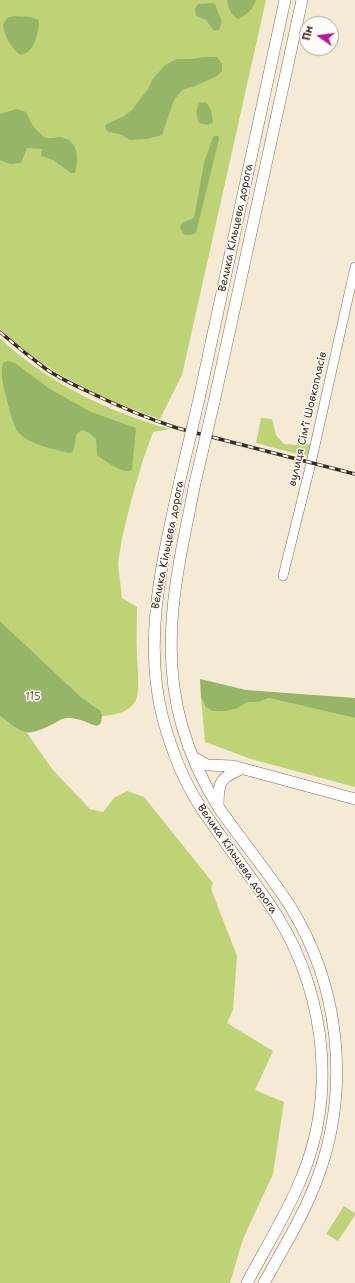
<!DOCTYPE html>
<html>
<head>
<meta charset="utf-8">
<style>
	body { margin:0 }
	#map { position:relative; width:355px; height:1283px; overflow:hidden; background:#f5ead4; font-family:"Shantell Sans",sans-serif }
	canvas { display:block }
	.north { position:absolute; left:299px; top:16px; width:40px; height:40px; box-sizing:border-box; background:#fdfcf7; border:1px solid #afa8a0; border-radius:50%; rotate:284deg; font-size:11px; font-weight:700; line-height:16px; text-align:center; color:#3b2a1e }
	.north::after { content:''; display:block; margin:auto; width:14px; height:18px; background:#b5179e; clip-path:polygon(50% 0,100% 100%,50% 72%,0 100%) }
</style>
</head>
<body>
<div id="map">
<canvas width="355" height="1283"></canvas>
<div class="north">Пн</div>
</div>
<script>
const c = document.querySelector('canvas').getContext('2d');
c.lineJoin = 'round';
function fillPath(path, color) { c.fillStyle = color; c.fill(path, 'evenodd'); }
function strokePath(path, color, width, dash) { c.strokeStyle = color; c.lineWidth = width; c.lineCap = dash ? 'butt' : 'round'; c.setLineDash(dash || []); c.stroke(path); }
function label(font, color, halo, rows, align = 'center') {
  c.font = font + ' "Shantell Sans",sans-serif'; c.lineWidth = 3; c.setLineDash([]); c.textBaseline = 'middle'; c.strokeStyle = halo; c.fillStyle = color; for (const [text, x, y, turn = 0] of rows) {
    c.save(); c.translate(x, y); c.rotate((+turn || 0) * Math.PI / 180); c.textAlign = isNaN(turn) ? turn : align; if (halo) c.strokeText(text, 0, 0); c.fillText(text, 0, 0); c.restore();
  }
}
fillPath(new Path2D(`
	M0,0h266l-84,375 -22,44c-38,-13 -78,-30 -112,-52 -17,-11 -33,-25 -48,-38z
	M0,338c47,45 109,74 170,91l-17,3 -10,28 -12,41 -9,37 -4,26 4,34 15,9c0,15 -1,31 0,46 0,11 4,40 -2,49 -8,11 -20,13 -33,14l-1,-5 -19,-13 -82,-77z
	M261,418l11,1 4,16 8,9 12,1 3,-3 12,3 -3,10 -3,1 -49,-13z
	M201,698l5,9 32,1 10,-6h11l10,-4 86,20v69l-104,-28 -46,-17z
	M0,716l17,13 10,4 25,36 38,40 13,3 11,-14 13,-7 17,6 69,86 -2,6 26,67 -4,54 -6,13 46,28 -18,39 29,12 -11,72 -30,65 -13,44h-230z
	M344,1206l11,7v2l-17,26 -12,-7z`), '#bed376');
fillPath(new Path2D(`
	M227,0h29c-4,10 -8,14 -18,19 -7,-4 -10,-11 -11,-19z
	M212,3l3,1 7,18 -3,8 -5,1 -8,-11 -10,-4 -1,-7 3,-5z
	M14,16l17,1 8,3c0,9 -3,24 -10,31 -2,2 -6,3 -9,4 -9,-7 -15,-18 -17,-30l4,-7z
	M203,57h14l5,7v7l-5,5 -24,11 -10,2 -9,11 -12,35 -15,4 -17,1 -10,-6 -11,-2 -3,-2 -1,-5 19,-9 8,-6 16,-21 5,-10 12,-14 12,-6h15z
	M206,102l5,8 2,12 -5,3 -9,-2 -3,-11 3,-9z
	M17,109l9,3c5,10 7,16 16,23 1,1 3,3 5,3 4,1 9,-1 12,-1 20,2 20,22 16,36h-4l-18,-13 -12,-4 1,-7 -15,-1 -6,15 -11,1 -10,-4v-46z
	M215,136h3l1,3 -23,94 -5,2h-6c-11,-12 0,-13 9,-17l10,-55 9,-26z
	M8,361l7,2 35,26 41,23 45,16 -4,42c-10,5 -26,-9 -35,-15l-1,-16 -7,-6 -7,-3 -5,3c-2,6 -2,12 -4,19l-4,1c-15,-4 -40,-8 -51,-21 -5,-6 -10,-28 -12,-36 -3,-10 -6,-23 -3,-33z
	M0,621l82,77 19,13 1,5 -1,7 -4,3c-9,-3 -20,-9 -30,-8 -5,0 -10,4 -14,6 -29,14 -29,10 -53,-8z
	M200,679l46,11 109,8v20l-86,-20 -10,4h-11l-10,6 -13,3h-12l-7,-4 -5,-9z`), '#96b567');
const minor = new Path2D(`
	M283,576l28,-113 44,-196`);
const major = new Path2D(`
	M199,399l86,-399
	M214,402l88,-402
	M180,480c-17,78 -38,160 -17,239 8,29 19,59 35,84 7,11 15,22 22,32 15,21 31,43 46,64 57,81 74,187 35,280 -15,36 -36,70 -54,104
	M195,483c-16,81 -37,160 -13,243 8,28 21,57 37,82 23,33 49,64 71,98 49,79 60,178 30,265 -13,39 -36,76 -56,112
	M193,757l14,8 26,1 122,33
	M218,806c0,-24 2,-28 23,-37`);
strokePath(minor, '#7c6d5e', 10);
strokePath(major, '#7c6d5e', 12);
strokePath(minor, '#fff', 9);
strokePath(major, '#fff', 11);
const rail = new Path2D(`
	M0,332c15,13 30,25 46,37 13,9 28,16 43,23 29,14 57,26 88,36l178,46`);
strokePath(rail, '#3b2a1e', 3.5);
strokePath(rail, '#fdfcf7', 2, [6]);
const majorBridge = new Path2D(`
	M180,480l19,-81
	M195,483l19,-81`);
strokePath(majorBridge, '#7c6d5e', 12, []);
strokePath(majorBridge, '#fff', 11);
label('11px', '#3b2a1e', '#fdfcf7', [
	["Велика Кільцева дорога",236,228,-78],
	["вулиця Сімʼї Шовкоплясів",308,419,-77],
	["Велика Кільцева дорога",168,545,-79],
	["Велика Кільцева дорога",237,859,55]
]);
label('11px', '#625d38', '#fdfcf7', [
	["115",33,697]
]);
</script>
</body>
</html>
